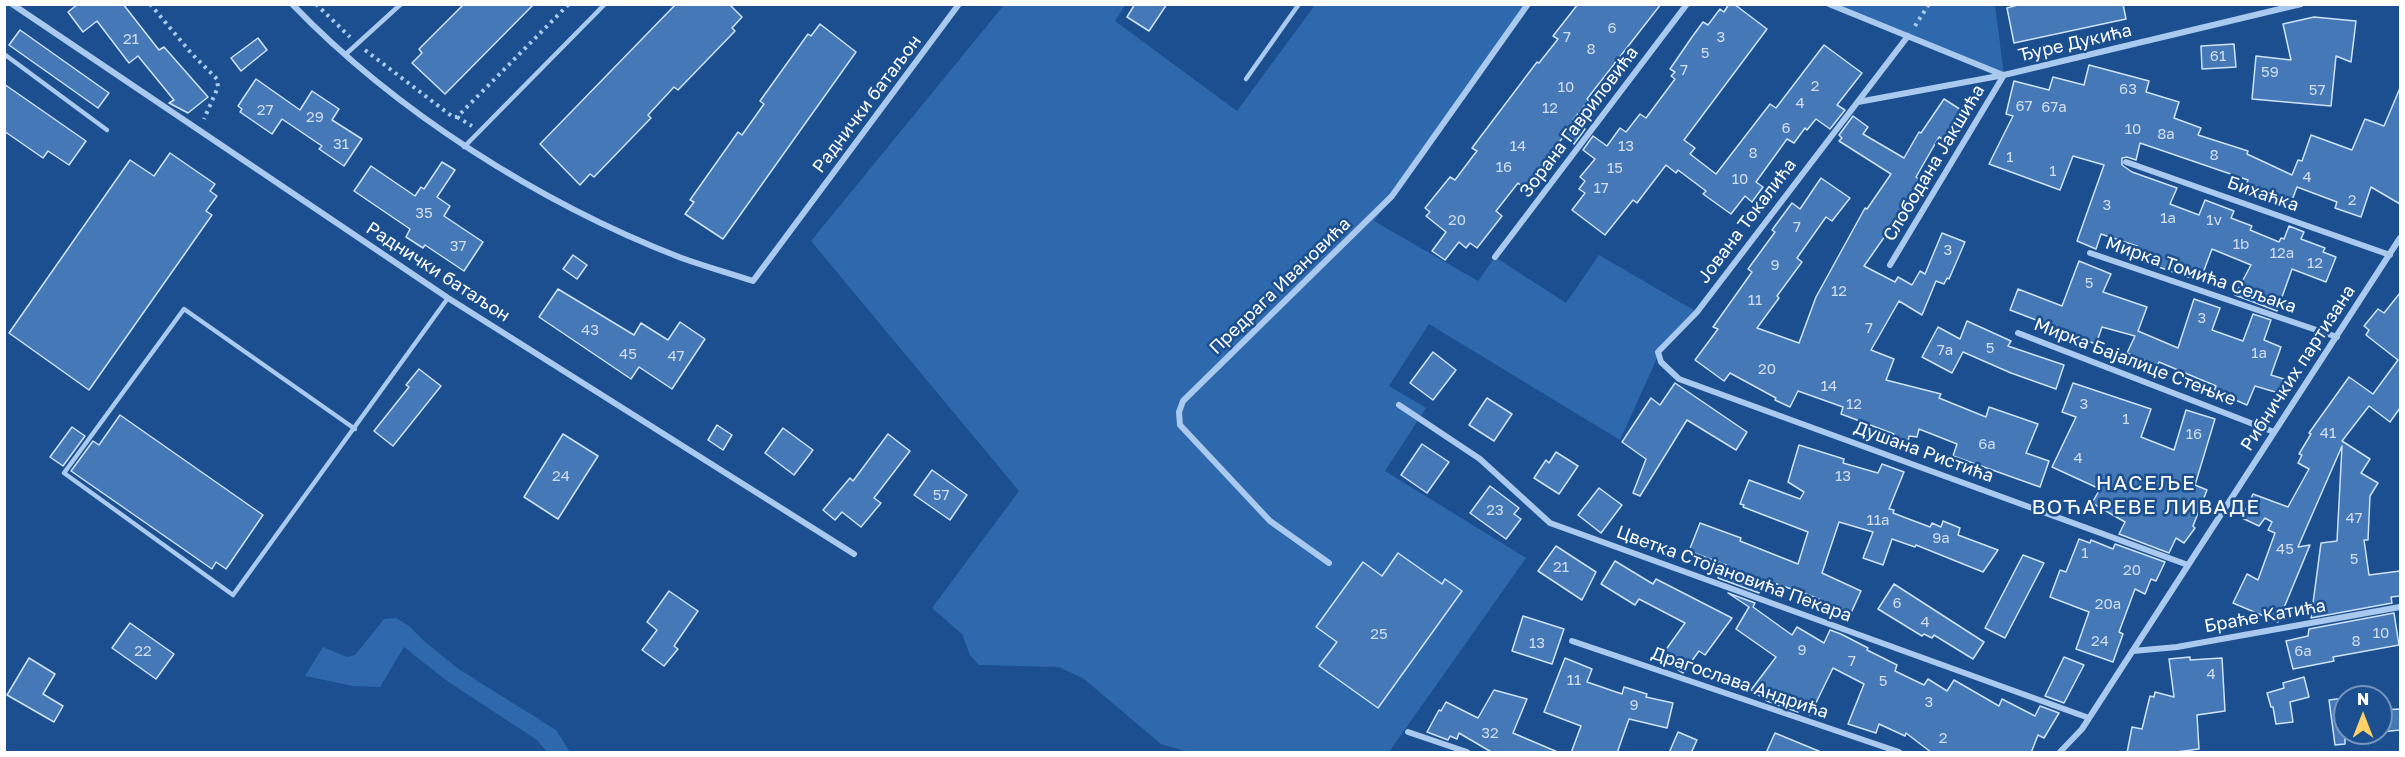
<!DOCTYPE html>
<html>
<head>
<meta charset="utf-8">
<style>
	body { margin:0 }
	#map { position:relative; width:2405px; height:757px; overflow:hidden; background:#1b4f8f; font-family:"Golos Text",sans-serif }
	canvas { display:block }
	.frame { position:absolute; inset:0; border:6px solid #fff; pointer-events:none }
	.north { position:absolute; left:2333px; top:685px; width:60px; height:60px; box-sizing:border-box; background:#1b4f8f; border:2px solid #7695bc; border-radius:50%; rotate:0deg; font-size:16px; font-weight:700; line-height:24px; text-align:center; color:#fff }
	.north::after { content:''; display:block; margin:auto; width:21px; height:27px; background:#ffd166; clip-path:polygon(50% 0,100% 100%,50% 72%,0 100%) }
</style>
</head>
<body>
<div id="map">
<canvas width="2405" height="757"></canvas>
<div class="frame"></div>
<div class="north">N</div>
</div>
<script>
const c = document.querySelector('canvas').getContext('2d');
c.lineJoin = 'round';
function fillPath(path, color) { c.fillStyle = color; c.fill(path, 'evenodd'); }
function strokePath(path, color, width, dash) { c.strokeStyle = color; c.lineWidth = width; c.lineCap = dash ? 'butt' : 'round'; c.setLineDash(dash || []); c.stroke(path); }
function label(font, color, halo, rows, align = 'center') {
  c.font = font + ' "Golos Text",sans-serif'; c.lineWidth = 5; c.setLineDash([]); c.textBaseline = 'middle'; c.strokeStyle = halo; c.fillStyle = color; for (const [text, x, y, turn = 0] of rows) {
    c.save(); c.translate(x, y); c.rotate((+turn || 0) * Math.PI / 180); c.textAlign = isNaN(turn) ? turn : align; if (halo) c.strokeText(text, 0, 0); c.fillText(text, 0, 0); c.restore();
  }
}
fillPath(new Path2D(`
	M1004,5h121l-10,16 122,90 78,-106h213l-154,216 104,60 17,-24 71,46 33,-48 98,57 -39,44 -38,84 -191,-116 -40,62 37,22 -41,63 141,87 -137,194h-201l-27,-8 -77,-65 -25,-12 -80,-2 -9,-10 -8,-21 -30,-26 87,-117 -208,-250z
	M1829,5h166l9,70z
	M396,618l13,8 16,16 35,28 96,60 14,22h-23l-10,-12 -90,-59 -43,-34 -24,40 -27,-1 -48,-10 18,-29 24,10 8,-2 29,-36z`), '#2e69ad');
const building = new Path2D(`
	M78,4h45l36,46 5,-3 44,50 -20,16 -19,-10 5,-3 -36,-44 -9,7 -32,-42 -14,11 -15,-20z
	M464,4h70l-89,90 -33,-31 10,-10 -3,-4z
	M676,4h53l13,13 -10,11 3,3 -57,59 -4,-3 -26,28 3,3 -57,59 -4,-3 -10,11 -40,-41z
	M1135,4h32l-18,27 -22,-14z
	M1578,4h83l-74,95 2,1 -16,20 12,9 -11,15 -10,-8 -40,52 -6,-5 -22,28 6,5 -25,32 -7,-5 -4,5 -7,-6 -14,18 -13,-9 14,-19 -20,-16 4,-4 -5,-4 25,-31 5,3 18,-24 4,-5 -5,-3 65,-86 2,1 19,-24 -5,-3z
	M1729,4h5l33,25 -83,111 11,8 -5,6 26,20 54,-70 6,4 48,-63 38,28 -25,32 8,5 -15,19 -14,-10 -9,11 -2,-2 -11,15 -7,-4 -31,43 7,5 -11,15 -7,-6 -14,18 -28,-20 3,-3 -28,-21 -2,3 -10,-8 -29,38 -4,-3 -28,35 -33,-25 13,-17 -6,-4 6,-8 -5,-4 15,-18 -12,-9 10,-14 14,10 13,-18 6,4 14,-18 6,4 29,-39 -4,-3 4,-4 -5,-3 22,-32 11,-15 5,3 12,-16 4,3z
	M2021,4h102l3,15 -112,24 -7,-35z
	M2314,17l42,4 -5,41 -15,-6 -5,50 -79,-7 4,-43 35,4 -8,-36z
	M820,24l36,28 -133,187 -38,-25 9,-12 -4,-2 48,-68 4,3 22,-31 -4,-3 48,-67 3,2z
	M20,30l89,63 -11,15 -89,-63z
	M258,38l9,12 -26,21 -10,-13z
	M2234,44l2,23 -34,2 -1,-23z
	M2089,65l60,16 -3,11 33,10 -5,16 27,10 -3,7 50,16 -1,3 45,21 6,-15 4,1 9,-26 41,15 13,-31 19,7 16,-38v116l-29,-17 -10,30 -26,-9 2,-6 -40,-15 -6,16 -44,-20 1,-3 -108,-37 -4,17 -9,-3 -5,1v7l10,7 45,16 -7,16 29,11 6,-15 29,11 -3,7 21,8 -2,4 29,12 2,-4 3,1 5,-13 15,6 -3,7 24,9 -2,4 13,5 -10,25 -34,-13 -15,42 -42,-16 16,-30 -39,-16 -12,32 -68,-23 5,-12 -36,-12 -5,15 -19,-8 27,-76 -31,-9 -13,34 -71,-26 24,-48 -7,-2 8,-33 35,9 4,-13 31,8z
	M256,79l44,31 12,-19 27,18 -7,11 30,19 -18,27 -25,-17 3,-3 -40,-27 -10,15 -32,-22 2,-3 -4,-3z
	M4,84l82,57 -17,24 -21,-14 -5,7 -39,-27z
	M1944,99l22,14 -19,29 -8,-5 -23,40 7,5 -59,84 31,16 3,-5 14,8 8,-14 5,3 17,-41 23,9 -16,37 -2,-1 -3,6 -8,-3 -14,34 -23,-14 -28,49 23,9 -8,21 55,14 -2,4 47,19 3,-10 49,17 -12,29 23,8 -9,26 -87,-31 4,-12 -38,-15 -2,8 -8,-1 -1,7 -16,-3 2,-6 -53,-20 2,-7 -45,-16 -8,16 -15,-7 1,-2 -46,-25 -6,8 -29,-21 23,-31 -5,-2 39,-55 -4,-3 27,-37 -3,-2 20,-27 8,6 21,-31 29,20 -18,23 -6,-4 -29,41 5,4 -25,34 2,2 -22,30 42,15 17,-46 49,-89 2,1 24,-35 -52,-33 3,-3 -3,-3 14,-19 15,11 -5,7 41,24 15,-26 2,1z
	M170,153l45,31 -5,7 7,5 -11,15 6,4 -123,175 -80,-57 121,-173 24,16z
	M442,162l13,8 -18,27 13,9 -6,10 39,26 -19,29 -39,-26 -2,3 -17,-11 4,-8 -56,-38 17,-25 44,30 6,-9 3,2z
	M573,255l14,10 -10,14 -14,-10z
	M2079,261l32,13 -8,18 44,15 -9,24 40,17 16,-49 26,9 -8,22 31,11 10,-27 18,6 -7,20 17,7 -10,28 16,5 -5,14 -27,-8 -8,19 -33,-14 2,-5 -57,-24 -2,4 -30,-13 8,-17 -33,-9 -6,17 -35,-12 1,-2 -52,-20 8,-21 44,17z
	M558,289l76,46 7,-12 27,17 12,-18 25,17 -33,50 -33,-22 -8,12 -92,-62z
	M2400,293v115l-10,14 -21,-16 -27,35 28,18 -9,14 17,10 -8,13 -2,44h-4l5,35 31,-4v25l-9,1 1,6 -81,15 10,-75 16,-2 5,-95 -44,101 12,-2 -32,77 -45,-19 14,-29 11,6 17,-47 -7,-3 4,-8 -7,-4 -6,8 -17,-8 11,-24 35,13 21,-38 -11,-6 4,-8 -3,-1 12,-20 -2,-1 40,-56 24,17 25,-34 -32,-25 3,-5 -5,-4 14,-17 6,4z
	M1967,321l44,20 -3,5 56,19 -8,24 -45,-16 -48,-21 -11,21 -30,-16 16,-30 22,12z
	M1433,352l23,18 -23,30 -23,-17z
	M419,369l22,17 -48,60 -19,-15 35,-44 -3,-2z
	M1675,383l72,49 -11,18 -49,-30 -47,76 -7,-3 13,-34 -24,-17 29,-44 9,7z
	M2073,383l78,26 -10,28 33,13 12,-40 29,9 -20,66 12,5 -14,36 2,2 -11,15 -8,-5 -7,15 -50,-19 6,-12 -33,-19 8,-14 -48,-22 24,-50 -14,-5z
	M1487,398l25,16 -18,27 -25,-16z
	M120,415l143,100 -37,54 -10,-7 -4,7 -141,-98 22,-30 6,4z
	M717,425l15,10 -9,15 -15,-10z
	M72,427l13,9 -22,30 -13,-9z
	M783,428l30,22 -19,25 -29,-22z
	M563,434l35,22 -40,63 -34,-22z
	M888,434l22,17 -36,47 7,5 -20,24 -19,-15 -7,8 -12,-10 27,-32 3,3z
	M1422,444l27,18 -22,31 -26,-18z
	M1799,445l45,14 -1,4 35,10 4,-9 22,8 -15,37 5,1 -1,3 37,14 2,-4 9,4 2,-6 17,7 -2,7 40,15 -15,22 -67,-27 -1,2 -23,-8 -9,26 -20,-7 10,-26 -34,-10 -17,51 39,18 -10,22 -42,-18 -44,-15 -6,13 -41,-15 8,-13 -37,-14 11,-28 41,15 -1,3 58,23 10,-32 -65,-25 1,-2 -4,-1 9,-24 51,19 4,-7 -16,-10z
	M1556,452l22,14 -19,28 -25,-16 12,-18 3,3z
	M932,470l35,25 -17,25 -36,-25z
	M1490,486l29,22 -5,6 7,5 -15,20 -36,-26z
	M1599,488l23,17 -21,28 -23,-18z
	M2079,539l11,4 1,-3 22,9 2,-5 50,18 -9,19 -5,-2 -6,15 -10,-5 -16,43 4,2 -10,28 -37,-13 13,-37 -39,-15 10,-27 6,2z
	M1556,546l40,26 -14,28 -44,-29z
	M1398,553l44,31 3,-5 17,12 -84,117 -59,-42 18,-24 -21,-15 47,-65 19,14z
	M2023,555l21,8 -39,75 -20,-10z
	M1615,561l38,23 3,-5 76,39 -27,37 -6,-4 -16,22 -23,-15 25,-35 -46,-24 -4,6 -34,-21z
	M1894,584l90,58 -11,17 -39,-24 -2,3 -8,-4 -2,2 -44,-27z
	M669,591l29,20 -24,35 4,3 -14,17 -22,-16 15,-20 -10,-8z
	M1728,593l27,10 -2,4 39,28 5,-8 27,16 6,-13 11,4 27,14 -1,2 30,15 -2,6 29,14 4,-6 19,12 7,-11 45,26 3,-7 33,17 5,-10 19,7 -15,25 -6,-3 -7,18h-99l-26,-20 -1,3 -26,-12 -3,9 -28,-9 16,-40 -31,-16 -23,47 -10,-6 -2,3 -31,-11 -16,-11 25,-33 -40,-28 13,-22z
	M2394,613l5,32 -66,12 1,4 -41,8 -7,-28 22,-5 1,-7z
	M1523,616l41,13 -12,35 -40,-13z
	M130,623l44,31 -18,25 -44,-31z
	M2064,657l20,8 -20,38 -19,-7z
	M2190,657v3l32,-2 3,53 -28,4 2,34 -30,4h-42l5,-26 10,2 8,-33 4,1 1,-5 19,5 -5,-38z
	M29,658l26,16 -12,20 20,12 -9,16 -47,-27z
	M1565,658l27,11 -5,13 35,12 2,-7 23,7 -1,3 27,6 -6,25 -38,-9 -12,34h-46l10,-27 -37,-14z
	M2304,677l5,20 -19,5 3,20 -17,2 -3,-17h-2l-4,-14 17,-5 -1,-5z
	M1494,690l33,9 -14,34 47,20h-67l-34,-20 -2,6 -7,-3 -2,4 -21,-8 12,-22 2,1 5,-9 32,16z
	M2345,698v46l-10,1 -6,-45z
	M2400,709v21l-19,2v-22z
	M1678,732l19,8 -6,13h-22z
	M1775,733l46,19v1h-55z`);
fillPath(building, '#4478b7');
strokePath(building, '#cfe3fa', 1.5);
strokePath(new Path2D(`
	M150,4l42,50 25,25 1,8 -14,32
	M316,4l34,33
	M1915,26l14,-22
	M365,50l88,67h4l112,-113
	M457,117l15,9`), '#a9c9ee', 4, [3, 4.5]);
strokePath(new Path2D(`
	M4,54l103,76
	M346,54l55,-50
	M1246,79l53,-75
	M464,147l141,-143
	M355,429l-171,-120 -120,164 169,122 215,-297`), '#a9c9ee', 4.5);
strokePath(new Path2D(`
	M12,4l436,294 406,256
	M292,4c104,108 248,199 387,253 24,9 50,16 74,24l206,-277
	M1829,4l174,71
	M1908,36l-211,276 -39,40 3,10 18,17 509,186
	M1858,102l146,-27 297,-71
	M2126,162l264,93
	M2090,253l247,84
	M1495,257l192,-253
	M1890,265l114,-190
	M2018,333l256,99
	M1399,405l81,54 70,64 539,195
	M1329,563l-59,-42 -90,-96 -1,-13 4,-11 209,-205 136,-192
	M1572,641l327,111
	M2133,651l44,-4 223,-40
	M1408,732l59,20
	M2060,752l22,-23 318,-491`), '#a9c9ee', 6);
label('15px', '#d0dded', null, [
	["6",1612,28],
	["7",1567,37],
	["3",1721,37],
	["21",131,39],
	["8",1591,49],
	["5",1705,53],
	["61",2218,56],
	["7",1684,70],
	["59",2270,72],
	["2",1815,86],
	["10",1566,87],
	["63",2128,89],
	["57",2317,90],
	["4",1800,103],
	["67",2024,106],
	["67a",2054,107],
	["12",1550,108],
	["27",265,110],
	["29",315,117],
	["6",1786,128],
	["10",2133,129],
	["8a",2166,134],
	["31",341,144],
	["14",1518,146],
	["13",1626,146],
	["8",1753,153],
	["8",2214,155],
	["1",2010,157],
	["16",1504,167],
	["15",1615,168],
	["1",2053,171],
	["4",2307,177],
	["10",1740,179],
	["17",1601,188],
	["2",2352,200],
	["3",2107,205],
	["35",424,213],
	["1a",2168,218],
	["20",1457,220],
	["1v",2214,220],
	["7",1797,227],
	["1b",2241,244],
	["37",458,246],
	["3",1948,250],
	["12a",2282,253],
	["12",2315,263],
	["9",1775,265],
	["5",2089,283],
	["12",1839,291],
	["11",1755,300],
	["3",2202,318],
	["7",1869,328],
	["43",590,330],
	["5",1990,348],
	["7a",1945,350],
	["1a",2259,353],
	["45",628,354],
	["47",676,356],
	["20",1767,369],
	["14",1829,386],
	["12",1854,404],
	["3",2084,404],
	["1",2126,419],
	["41",2328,433],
	["16",2194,434],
	["6a",1987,444],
	["4",2078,458],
	["24",561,476],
	["13",1843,476],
	["57",941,495],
	["23",1495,510],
	["47",2354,518],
	["11a",1878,520],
	["9a",1941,538],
	["45",2285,549],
	["1",2085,553],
	["5",2354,559],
	["21",1561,567],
	["20",2132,570],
	["6",1897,603],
	["20a",2108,604],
	["4",1925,622],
	["10",2381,633],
	["25",1379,634],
	["24",2100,641],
	["8",2356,641],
	["13",1537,643],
	["9",1802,650],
	["22",143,651],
	["6a",2303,651],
	["7",1852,661],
	["4",2211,674],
	["11",1574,680],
	["5",1883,681],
	["3",1929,702],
	["9",1634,705],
	["32",1490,733],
	["2",1943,738]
]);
label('18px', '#fff', '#1b4f8f', [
	["Ђуре Дукића",2075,43,-13],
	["Раднички батаљон",867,104,-53],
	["Зорана Гавриловића",1579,122,-53],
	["Слободана Јакшића",1934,163,-59],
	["Бихаћка",2263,194,19],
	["Јована Токалића",1747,221,-53],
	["Раднички батаљон",438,272,33],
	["Мирка Томића Сељака",2201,275,19],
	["Предрага Ивановића",1280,286,-44],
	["Мирка Бајалице Стењке",2135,362,21],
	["Рибничких партизана",2298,368,-57],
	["Душана Ристића",1924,452,20],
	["Цветка Стојановића Пекара",1734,574,20],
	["Браће Катића",2265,616,-10],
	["Драгослава Андрића",1740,683,19]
]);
c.letterSpacing = '1.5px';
label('21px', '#fff', '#1b4f8f', [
	["НАСЕЉЕ",2146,483],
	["ВОЋАРЕВЕ ЛИВАДЕ",2146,507]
]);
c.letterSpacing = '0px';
</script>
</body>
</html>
